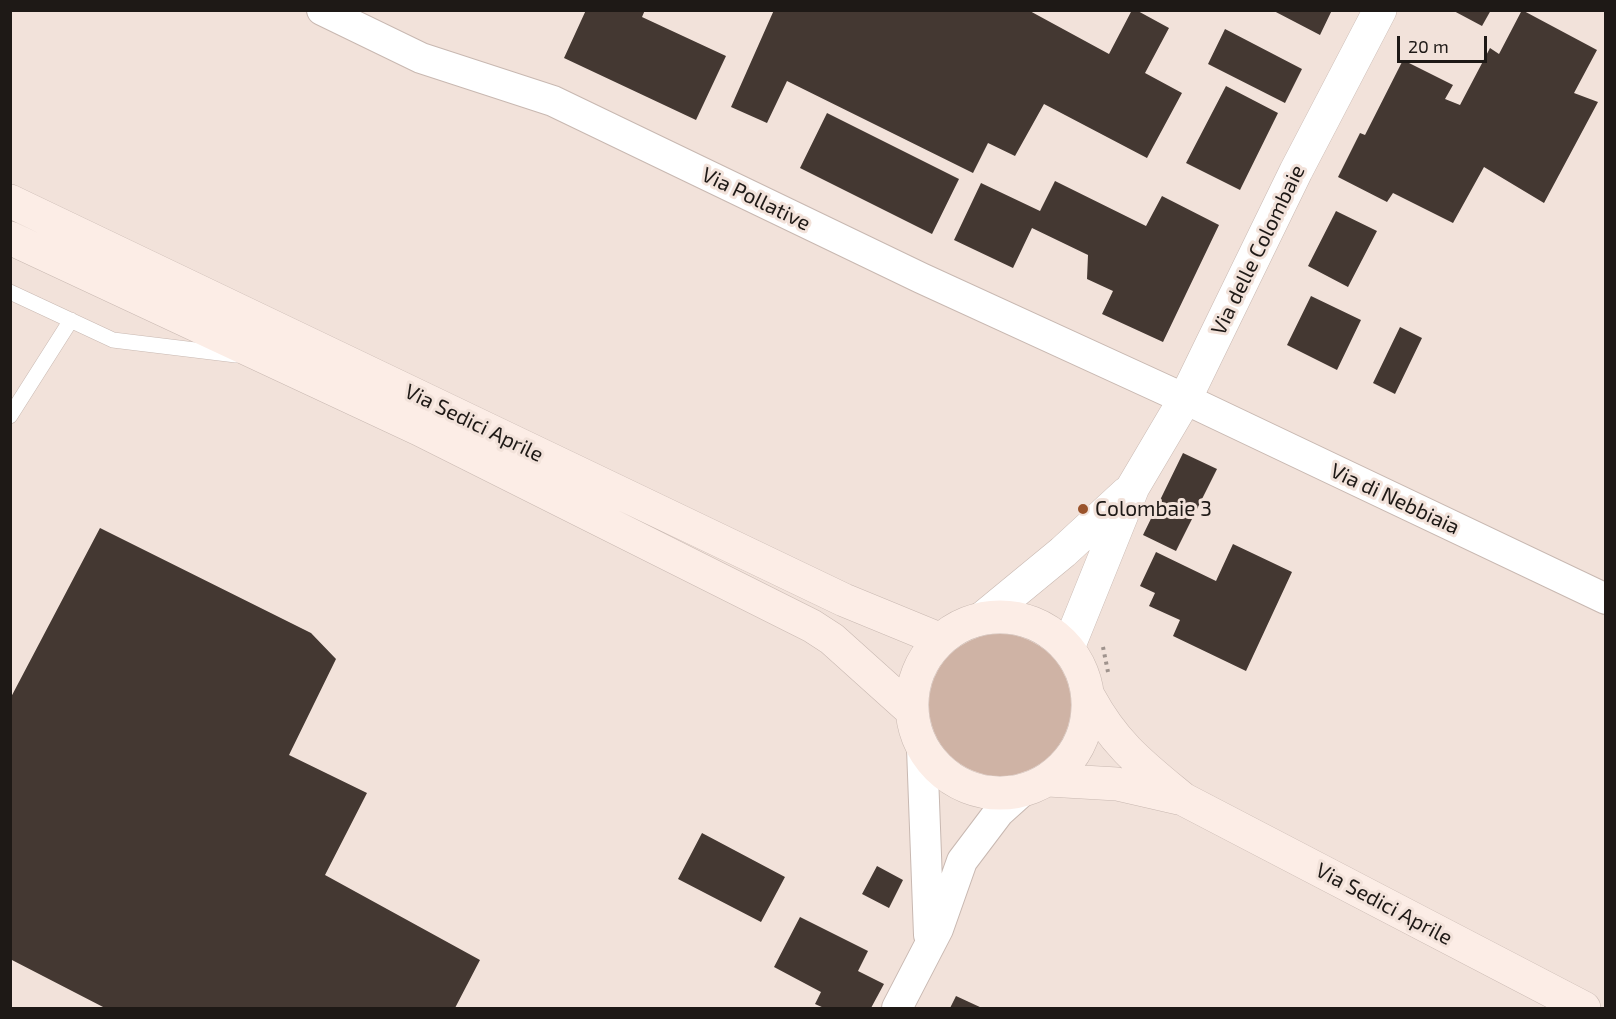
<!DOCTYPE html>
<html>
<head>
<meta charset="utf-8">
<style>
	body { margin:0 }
	#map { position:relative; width:1616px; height:1019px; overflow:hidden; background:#f2e2da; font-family:"Exo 2",sans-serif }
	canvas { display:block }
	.frame { position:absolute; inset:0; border:12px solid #1e1916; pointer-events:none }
	.scale { position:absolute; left:1397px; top:36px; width:90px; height:27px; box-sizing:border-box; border:3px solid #1e1916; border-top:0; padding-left:8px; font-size:18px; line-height:21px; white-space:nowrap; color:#1e1916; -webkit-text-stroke:4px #f2e2da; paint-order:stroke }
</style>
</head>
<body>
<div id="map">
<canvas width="1616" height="1019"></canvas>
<div class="frame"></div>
<div class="scale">20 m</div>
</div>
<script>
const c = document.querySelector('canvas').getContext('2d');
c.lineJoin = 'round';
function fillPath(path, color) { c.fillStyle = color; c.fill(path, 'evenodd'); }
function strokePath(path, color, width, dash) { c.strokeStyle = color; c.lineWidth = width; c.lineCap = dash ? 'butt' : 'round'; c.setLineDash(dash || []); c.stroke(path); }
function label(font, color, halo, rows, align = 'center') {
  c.font = font + ' "Exo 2",sans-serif'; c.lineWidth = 6; c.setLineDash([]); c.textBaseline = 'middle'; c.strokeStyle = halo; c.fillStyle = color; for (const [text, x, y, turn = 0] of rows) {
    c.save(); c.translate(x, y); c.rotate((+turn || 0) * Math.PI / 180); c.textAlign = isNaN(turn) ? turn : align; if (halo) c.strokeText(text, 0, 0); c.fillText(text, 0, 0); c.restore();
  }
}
fillPath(new Path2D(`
	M929 705a71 71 0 1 1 142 0a71 71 0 1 1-142 0Z`), '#cfb3a5');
fillPath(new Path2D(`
	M586,10h59l-3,7 84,39 -30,64 -132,-62z
	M774,10h254l81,44 23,-44h4l33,18 -24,45 37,20 -35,65 -103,-54 -29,52 -27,-13 -15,30 -186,-92 -20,42 -36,-16z
	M1272,10h60l-12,25z
	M1452,10h39l-9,16z
	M1522,10l75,40 -23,43 24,9 -54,101 -60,-36 -31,56 -60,-30 -6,9 -49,-25 22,-44 5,2 38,-75 50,25 -8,14 15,6 30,-57 9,6z
	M1225,29l77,40 -17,34 -77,-39z
	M1226,86l52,27 -38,77 -54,-27z
	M827,113l132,66 -27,55 -132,-66z
	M1055,181l91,45 16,-30 57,29 -56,117 -61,-28 11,-23 -26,-12 1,-24 -56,-27 -19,40 -59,-28 27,-57 59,28z
	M1336,211l41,20 -29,56 -40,-21z
	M1311,296l50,24 -24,50 -50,-25z
	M1400,327l22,11 -27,56 -22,-11z
	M1183,453l34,16 -41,82 -33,-16z
	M100,528l211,105 25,26 -47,96 78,38 -42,82 155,85 -25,48h-350l-95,-49v-260z
	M1233,544l59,28 -46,99 -73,-35 7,-16 -31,-14 6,-13 -15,-7 16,-34 60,29z
	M702,833l83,44 -24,45 -83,-43z
	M877,866l26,14 -14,28 -27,-14z
	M800,917l68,34 -10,20 26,13 -13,24h-47l-9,-4 6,-12 -47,-25z
	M956,996l26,12h-32z`), '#443832');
const service = new Path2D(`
	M10,292l103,48 123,15
	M10,416l61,-96`);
const minor = new Path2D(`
	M322,10l99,48 132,43 368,177 264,121 421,200
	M922,748l7,187
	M897,1008l41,-79 24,-68 37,-49 20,-18`);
const tertiary = new Path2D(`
	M984,617l79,-65 64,-59
	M1068,648l65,-161 52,-88 111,-228 84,-161`);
const secondary = new Path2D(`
	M10,201l834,399 95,39
	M10,238l409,191 393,197 20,13 79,71
	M912 705a88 88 0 1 1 176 0a88 88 0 1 1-176 0Z
	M1089,697c26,48 53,68 94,102l401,209
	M1048,780l69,4 61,14`);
strokePath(service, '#c8b8b1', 16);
strokePath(minor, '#c8b8b1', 32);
strokePath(tertiary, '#c8b8b1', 34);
strokePath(secondary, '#c8b8b1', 34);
strokePath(new Path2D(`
	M1103,647l5,25`), '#9f938d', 4, [3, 4.5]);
strokePath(service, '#fff', 15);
strokePath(minor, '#fff', 30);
strokePath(tertiary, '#fff', 33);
strokePath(secondary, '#fcede6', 33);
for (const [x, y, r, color] of [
	[1083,509,6,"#9a532b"]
]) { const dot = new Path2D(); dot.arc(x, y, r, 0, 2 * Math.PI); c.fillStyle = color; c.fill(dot); strokePath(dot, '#f2e2da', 2); }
label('21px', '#1e1916', '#f2e2da', [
	["Via Pollative",756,199,26],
	["Via delle Colombaie",1258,250,-64],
	["Via Sedici Aprile",474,423,26],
	["Via di Nebbiaia",1395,499,25],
	["Via Sedici Aprile",1384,904,28]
]);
label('21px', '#1e1916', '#f2e2da', [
	["Colombaie 3",1095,509]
], 'left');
</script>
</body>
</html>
